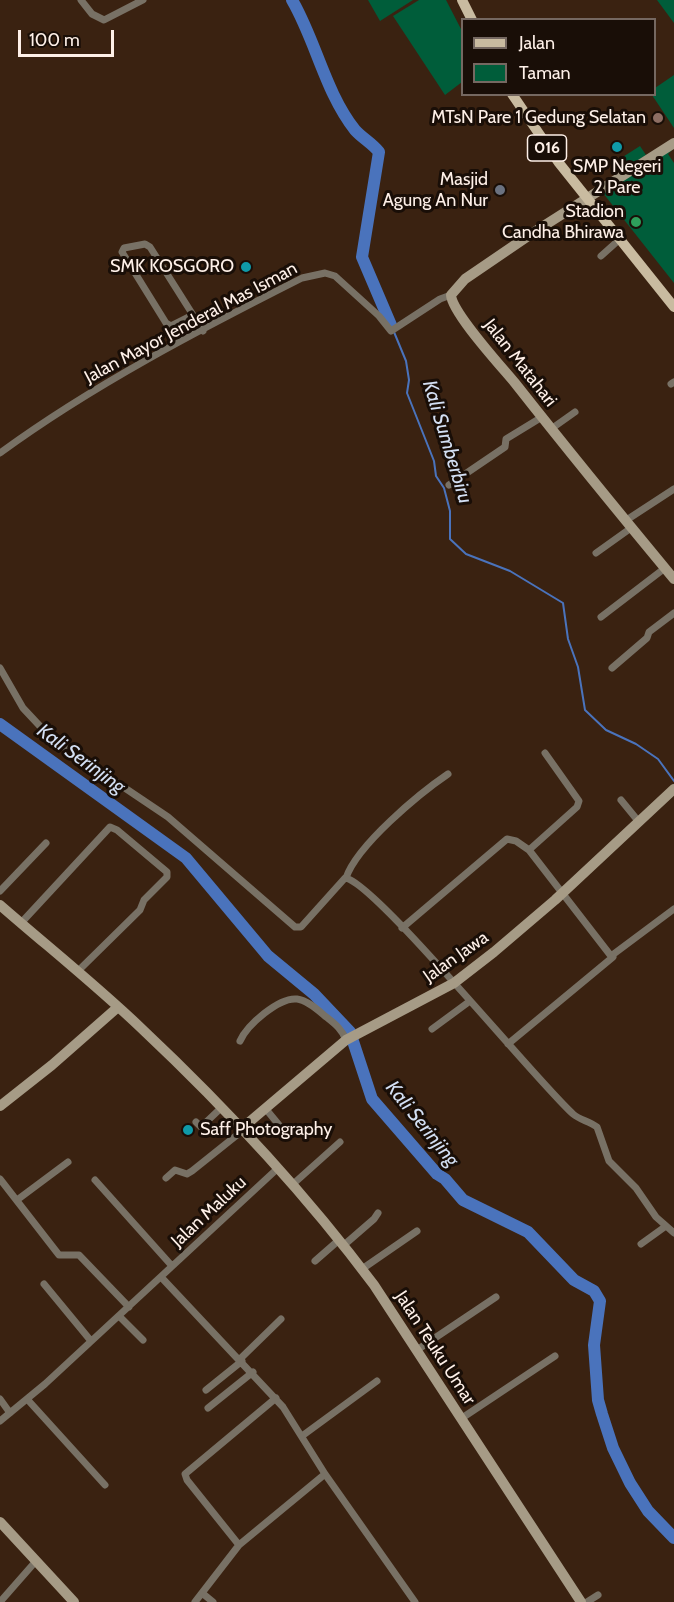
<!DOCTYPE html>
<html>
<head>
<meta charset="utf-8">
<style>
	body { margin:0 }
	#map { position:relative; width:674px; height:1602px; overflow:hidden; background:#3a2211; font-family:Cabin,sans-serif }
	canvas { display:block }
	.legend { position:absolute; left:461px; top:18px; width:195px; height:78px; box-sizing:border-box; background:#190e07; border:2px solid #756861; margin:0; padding:8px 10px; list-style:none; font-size:18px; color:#fef0e8 }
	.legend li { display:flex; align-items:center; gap:12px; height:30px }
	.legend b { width:30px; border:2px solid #756861 }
	.scale { position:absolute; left:18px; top:30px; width:96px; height:27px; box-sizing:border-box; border:3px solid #fef0e8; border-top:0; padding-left:8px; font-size:18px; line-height:21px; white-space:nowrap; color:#fef0e8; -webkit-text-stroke:4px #190e07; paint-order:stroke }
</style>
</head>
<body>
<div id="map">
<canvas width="674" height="1602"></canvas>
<ul class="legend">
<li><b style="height:8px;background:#c9bba0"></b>Jalan</li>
<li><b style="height:16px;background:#005d3a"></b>Taman</li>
</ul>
<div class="scale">100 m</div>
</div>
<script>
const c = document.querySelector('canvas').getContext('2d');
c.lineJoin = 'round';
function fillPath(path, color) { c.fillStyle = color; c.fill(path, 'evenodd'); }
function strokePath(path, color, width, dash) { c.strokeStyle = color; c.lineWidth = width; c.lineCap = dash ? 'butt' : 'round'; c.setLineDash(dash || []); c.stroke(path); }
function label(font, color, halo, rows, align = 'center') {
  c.font = font + ' Cabin,sans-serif'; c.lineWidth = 6; c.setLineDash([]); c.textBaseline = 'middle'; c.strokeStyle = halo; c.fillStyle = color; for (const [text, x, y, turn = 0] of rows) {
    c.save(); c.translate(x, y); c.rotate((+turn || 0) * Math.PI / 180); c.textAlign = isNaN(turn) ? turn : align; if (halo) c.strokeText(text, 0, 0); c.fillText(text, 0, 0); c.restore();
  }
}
fillPath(new Path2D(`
	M368,0h45l-33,21z
	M419,0h27l16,31v51l-17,13 -52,-79z
	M657,0h17v23z
	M674,75v53l-22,-33 2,-1 1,-6z
	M640,146l6,9 -22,15 -6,-10z
	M674,148l-6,6 6,9v120l-71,-90z`), '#005d3a');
strokePath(new Path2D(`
	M394,332l12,29 3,19 -2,13 27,68 2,15 8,12 6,23v28l16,15 44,17 53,32 5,36 10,28 7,43 21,20 30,14 22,15 16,22`), '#4a73bc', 2);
strokePath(new Path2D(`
	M292,0c24,41 33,92 63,130 7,8 17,13 24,22l-17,105 29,68
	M0,724l186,134 82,98 46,38 36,38 22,67 65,75 8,5 18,21 65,32 46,48 20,11 6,10 -6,44 4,55 4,14 11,34 17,35 18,28 26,27`), '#4a73bc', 12);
strokePath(new Path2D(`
	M81,0l11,14 12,6 39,-20
	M145,244l5,3 43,68 -22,11 -5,-3 -44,-71 2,-4z
	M601,256l19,-17
	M193,315l10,16
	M671,384l3,-2
	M551,429l24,-17
	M0,453c93,-68 199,-123 302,-175l23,-5 10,3 44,40 12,15 49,-32 11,-4
	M449,485l56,-38 1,-8 36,-22
	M625,521l49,-32
	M596,553l35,-25
	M601,617l64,-49
	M0,668l23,40 29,31 116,78 127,110h6l44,-49c29,3 191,203 228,236 7,6 16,7 24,13l12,34 27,27 20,29 18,16
	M612,668l35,-30 2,-6 25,-19
	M621,800l18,22
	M529,850l48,-43 2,-6 -34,-48
	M346,878c11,-33 74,-85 102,-104
	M0,891l46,-48
	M21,923l89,-96 7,3 50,42v5l-23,23 -4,10 -62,61
	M402,928l105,-89 9,2 13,9 82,106 63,-47
	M432,1029l38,-28
	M240,1041c7,-16 39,-44 57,-42 10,1 21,11 28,17 10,8 17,13 21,24
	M508,1044l105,-87
	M265,1108l14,17
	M196,1122l5,5 20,-19
	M166,1178l9,-8 12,4 5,-3 50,-40
	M0,1179l59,76h20l50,52
	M95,1180l77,86
	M292,1185l48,-43
	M17,1200l51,-38
	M641,1244l25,-18
	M344,1245l30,-26 4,-6
	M315,1261l24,-21
	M362,1269l55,-38
	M161,1277l122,130 42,67 90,128
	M44,1284l47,57
	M119,1316l24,24
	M417,1350l79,-53
	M240,1359l41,-40
	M206,1390l36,-29
	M0,1399l10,14
	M27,1399l78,86
	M208,1408l45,-36
	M462,1418l93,-62
	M0,1421l45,-37 232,-215
	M302,1436l75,-55
	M239,1545l-52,-65 -2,-6 91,-76
	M202,1593l11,9
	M0,1602l36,-41
	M195,1602l44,-57 86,-71
	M587,1602l11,-7`), '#787165', 7);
strokePath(new Path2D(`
	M674,143l-143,91 -66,45 -14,16c1,18 50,71 64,88 52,66 105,131 159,196
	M0,905c47,41 96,80 141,123 84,79 164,165 233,257l207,317
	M0,1106l52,-41 66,-58
	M241,1129l105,-89 108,-57 40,-31 61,-52 119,-111
	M0,1522l74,80`), '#a69b86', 10);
strokePath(new Path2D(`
	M462,0l10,20
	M512,94l47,69 115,144`), '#c9bba0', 10);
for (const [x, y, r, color] of [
	[658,118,6,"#8d6e63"],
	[617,147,6,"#0f9aa8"],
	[500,190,6,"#6b7280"],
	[636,222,6,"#2e9e5b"],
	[246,267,6,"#0f9aa8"],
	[188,1130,6,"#0f9aa8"]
]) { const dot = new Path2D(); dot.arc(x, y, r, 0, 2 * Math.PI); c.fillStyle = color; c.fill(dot); strokePath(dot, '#190e07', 2); }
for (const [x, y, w] of [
	[547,148,39]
]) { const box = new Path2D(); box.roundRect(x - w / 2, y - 13, w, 26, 4.5); c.fillStyle = '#190e07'; c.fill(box); strokePath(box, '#fef0e8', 1.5); }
label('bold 16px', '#fef0e8', null, [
	["016",547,148]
]);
label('18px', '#fef0e8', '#190e07', [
	["MTsN Pare 1 Gedung Selatan",646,118],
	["SMP Negeri",617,167,"center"],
	["2 Pare",617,188,"center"],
	["Masjid",488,180],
	["Agung An Nur",488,201],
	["Stadion",624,212],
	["Candha Bhirawa",624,233],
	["SMK KOSGORO",234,267],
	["Saff Photography",200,1130,"left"]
], 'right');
label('18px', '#fef0e8', '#190e07', [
	["Jalan Mayor Jenderal Mas Isman",191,323,-28],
	["Jalan Matahari",520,363,52],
	["Jalan Jawa",456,957,-35],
	["Jalan Maluku",209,1212,-43],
	["Jalan Teuku Umar",435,1348,57]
]);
label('italic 20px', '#d4e0f4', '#190e07', [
	["Kali Sumberbiru",447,442,73],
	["Kali Serinjing",81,759,36],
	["Kali Serinjing",422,1124,51]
]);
</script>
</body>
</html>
